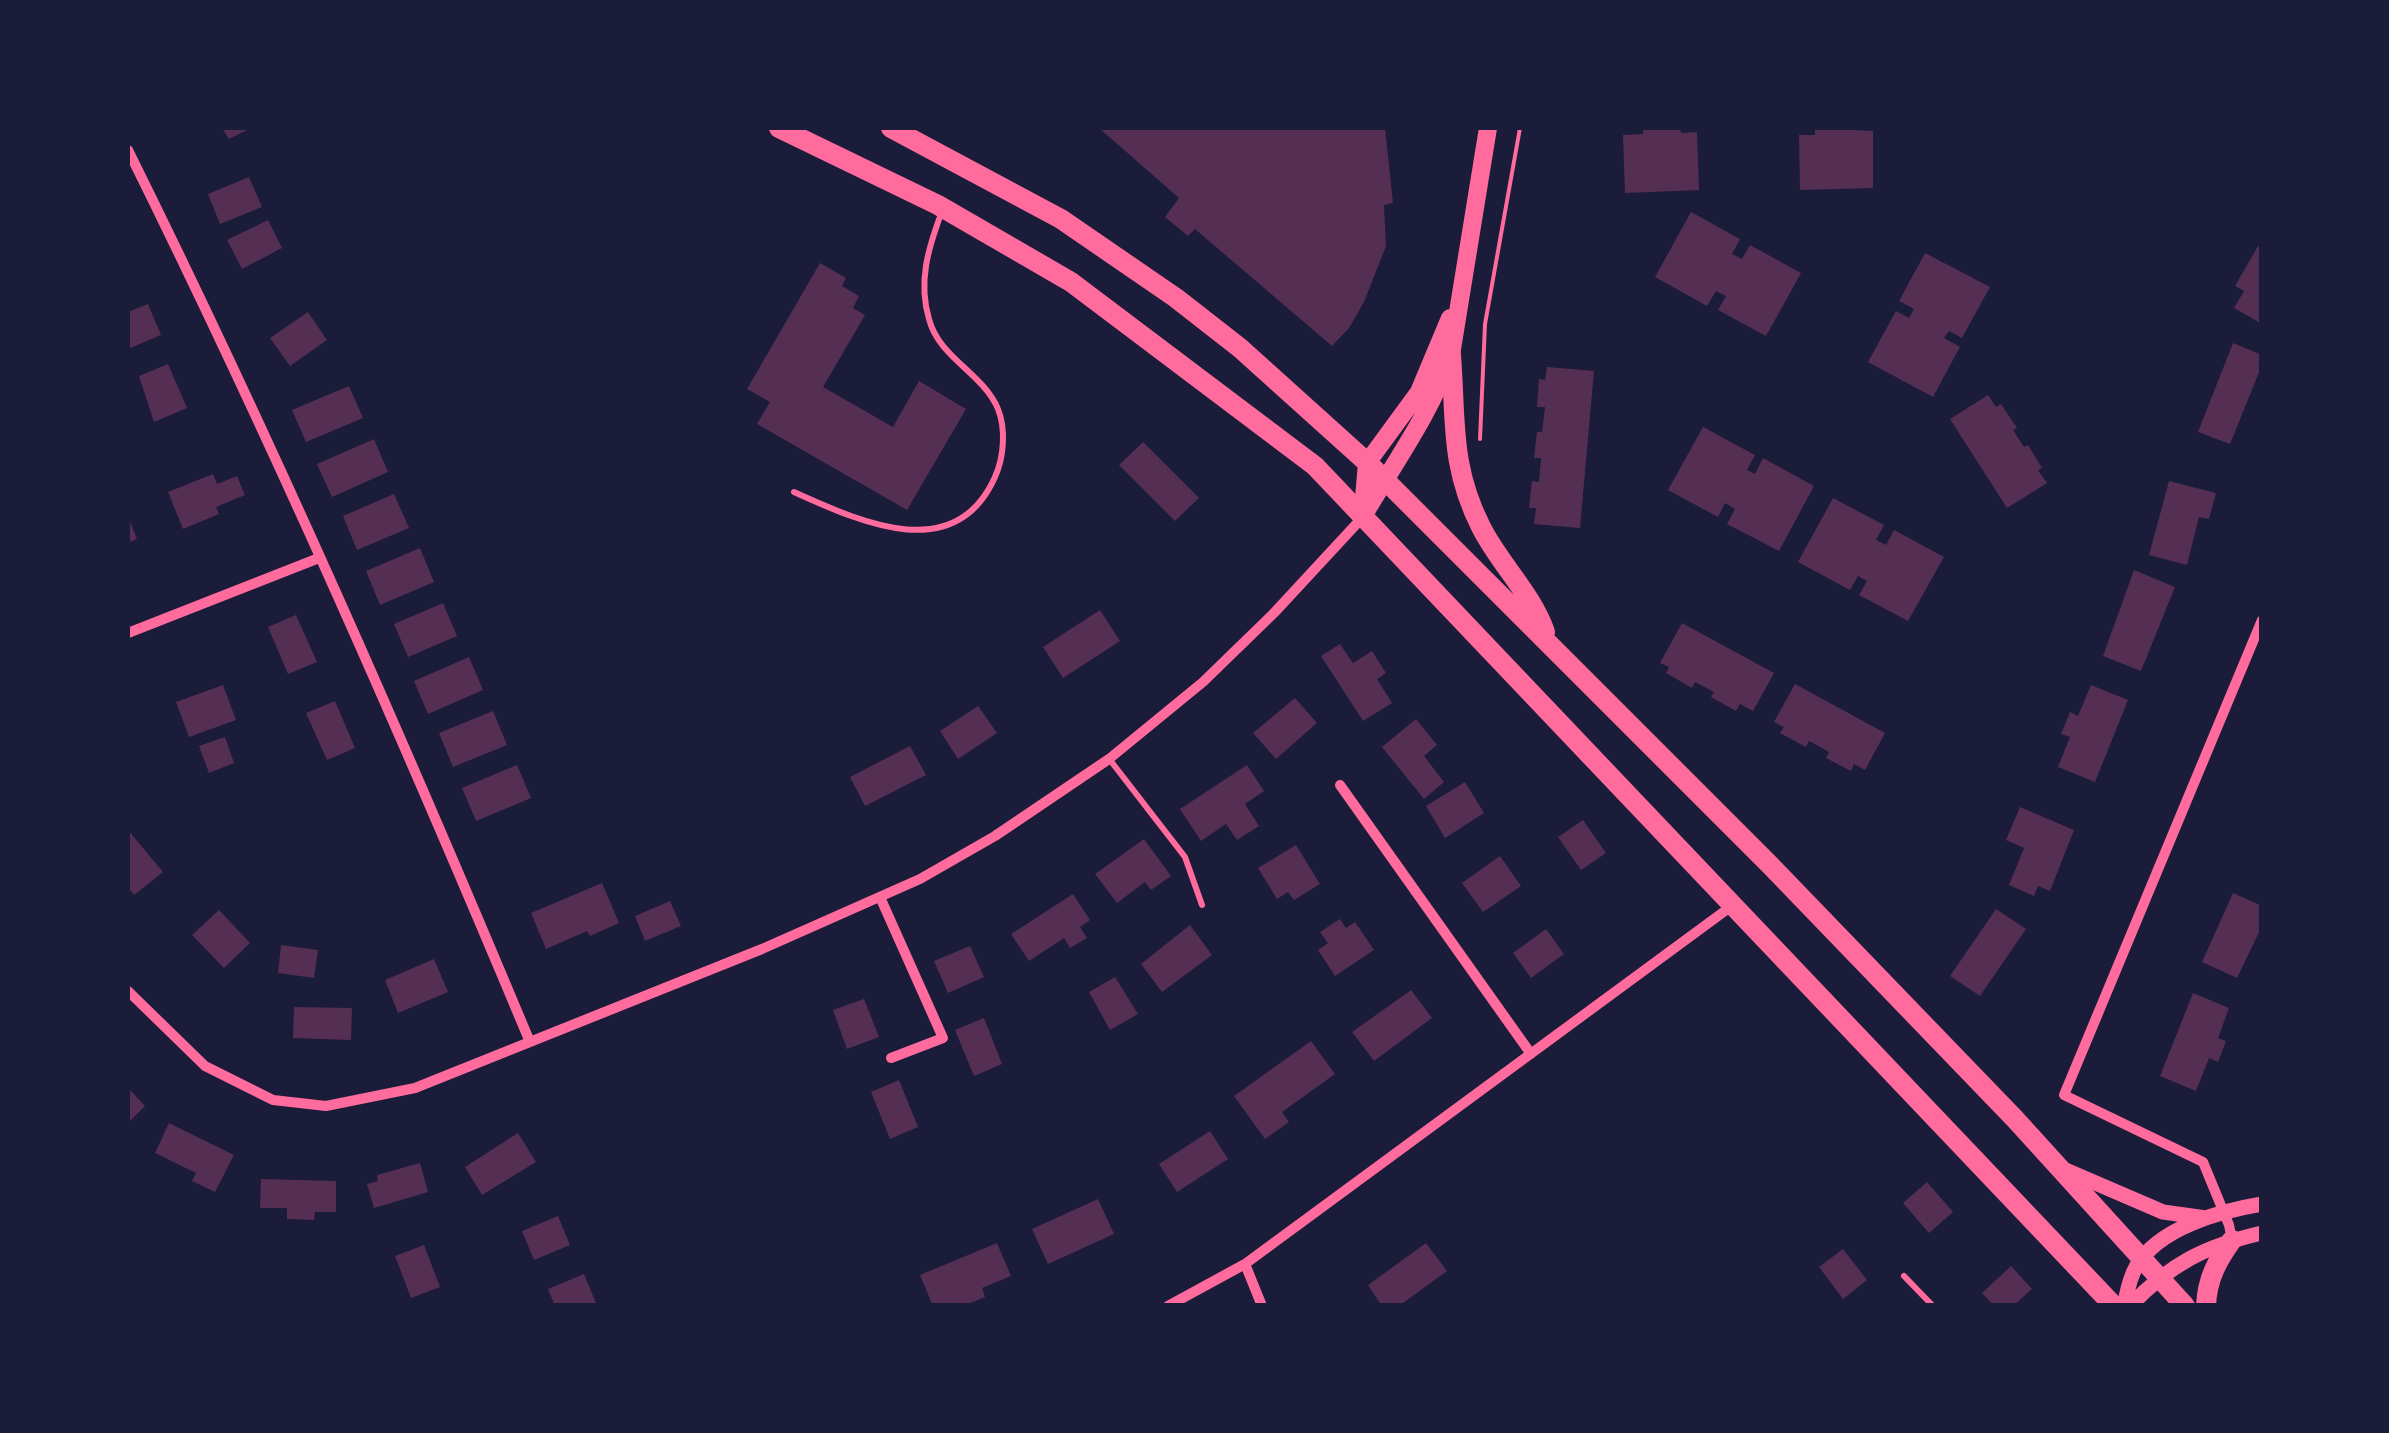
<!DOCTYPE html>
<html>
<head>
<meta charset="utf-8">
<style>
	body { margin:0 }
	#map { position:relative; width:2389px; height:1433px; overflow:hidden; background:#1b1b3a; font-family:Merriweather,serif }
	canvas { display:block }
	.frame { position:absolute; inset:0; border:130px solid #1b1b3a; pointer-events:none }
</style>
</head>
<body>
<div id="map">
<canvas width="2389" height="1433"></canvas>
<div class="frame"></div>
</div>
<script>
const c = document.querySelector('canvas').getContext('2d');
c.lineJoin = 'round';
function fillPath(path, color) { c.fillStyle = color; c.fill(path, 'evenodd'); }
function strokePath(path, color, width, dash) { c.strokeStyle = color; c.lineWidth = width; c.lineCap = dash ? 'butt' : 'round'; c.setLineDash(dash || []); c.stroke(path); }
fillPath(new Path2D(`
	M222,128h29l-22,11z
	M1099,128h286l8,75 -9,2 2,41 -22,56 -15,26 -17,18 -137,-117 -7,7 -23,-19 14,-19z
	M1643,128h37l1,5 16,-1 2,58 -74,3 -2,-58 20,-1z
	M1815,128l58,3v57l-73,2 -1,-55h16z
	M249,177l13,30 -42,17 -12,-30z
	M1691,212l49,27 -8,15 10,5 8,-14 51,28 -35,63 -48,-26 8,-14 -10,-5 -9,15 -52,-29z
	M268,220l14,28 -40,21 -15,-29z
	M2258,246l4,2v76l-28,-16 10,-17 -9,-5z
	M1925,253l65,34 -28,51 -13,-7 -5,7 16,9 -27,50 -65,-35 28,-51 13,7 5,-9 -15,-8z
	M820,263l26,15 -4,8 17,10 -6,12 12,7 -42,72 70,40 26,-46 47,28 -59,101 -150,-86 13,-22 -23,-13z
	M148,304l13,31 -33,14v-37z
	M308,312l19,28 -37,26 -20,-28z
	M2233,343l29,12v10l-32,79 -32,-12z
	M168,364l19,44 -33,14 -15,-46z
	M1547,367l47,4 -14,157 -46,-4 2,-16h-7l3,-27 7,1 2,-24h-7l3,-26h5l3,-25h-8l2,-28 6,1z
	M349,386l14,32 -57,24 -14,-32z
	M1988,395l8,12 5,-3 16,24 -4,2 11,17 4,-2 14,23 -4,2 9,13 -40,25 -57,-89z
	M1703,427l52,28 -8,15 8,4 8,-16 51,28 -35,65 -52,-27 8,-15 -10,-6 -7,14 -50,-27z
	M374,439l14,33 -56,25 -15,-33z
	M1143,442l56,56 -24,23 -56,-56z
	M213,474l4,10 20,-8 8,19 -29,12 3,7 -36,15 -15,-37z
	M2169,481l47,12 -7,26 -10,-2 -12,48 -38,-10z
	M394,494l15,34 -52,22 -14,-34z
	M1833,498l51,27 -8,15 10,5 8,-15 50,27 -36,64 -49,-26 8,-14 -9,-5 -8,14 -52,-28z
	M128,517l9,22 -9,4z
	M420,548l14,34 -54,23 -14,-34z
	M2134,570l41,17 -34,84 -38,-15z
	M443,603l14,33 -49,21 -14,-33z
	M1100,610l20,31 -57,37 -20,-31z
	M296,615l21,47 -29,12 -20,-47z
	M1682,623l92,50 -21,38 -13,-7 -4,7 -25,-14 3,-5 -19,-10 -3,6 -26,-15 3,-6 -9,-4z
	M1340,644l13,19 19,-12 14,22 -9,6 15,24 -29,18 -42,-65z
	M469,657l14,33 -55,24 -14,-33z
	M1795,684l90,49 -20,37 -11,-6 -3,7 -25,-13 3,-6 -20,-11 -3,6 -26,-14 4,-6 -10,-5z
	M223,685l13,35 -47,17 -13,-35z
	M2091,685l37,15 -33,82 -37,-15 12,-30 -9,-3 9,-22 8,4z
	M1295,698l22,25 -41,36 -23,-26z
	M335,701l20,47 -28,12 -21,-47z
	M978,706l19,27 -39,26 -18,-28z
	M493,711l14,34 -54,22 -14,-34z
	M1416,719l21,26 -13,11 20,26 -20,17 -42,-52z
	M225,737l9,26 -25,10 -10,-27z
	M910,746l16,29 -61,31 -15,-29z
	M517,765l14,33 -55,23 -14,-33z
	M1247,765l17,26 -19,13 14,22 -22,14 -11,-16 -25,17 -21,-32z
	M1465,782l19,31 -39,25 -19,-32z
	M2020,807l54,23 -24,61 -12,-5 -4,10 -25,-11 15,-37 -18,-8z
	M1583,820l23,33 -25,17 -23,-33z
	M128,830l35,42 -29,23 -6,-8z
	M1144,839l27,37 -20,14 -6,-8 -28,21 -22,-29z
	M1296,845l24,39 -26,16 -6,-8 -11,7 -19,-31z
	M1500,856l21,30 -38,26 -21,-29z
	M602,883l17,40 -29,13 -3,-5 -41,18 -15,-36z
	M2233,893l29,13v20l-25,52 -35,-16z
	M1073,894l17,26 -10,7 7,11 -17,10 -6,-10 -35,23 -18,-27z
	M670,901l11,25 -36,15 -10,-25z
	M1996,909l30,20 -46,67 -30,-20z
	M219,910l31,33 -26,25 -32,-33z
	M1340,919l6,9 9,-6 19,28 -39,26 -17,-26 10,-7 -8,-11z
	M1190,925l22,30 -50,37 -21,-28z
	M1546,929l18,25 -33,24 -18,-25z
	M281,945l37,5 -4,28 -36,-5z
	M970,946l14,31 -36,16 -14,-32z
	M434,959l14,33 -50,21 -13,-33z
	M1115,977l23,37 -28,16 -21,-38z
	M1411,990l21,28 -58,43 -22,-29z
	M2193,993l36,15 -11,30 8,3 -8,21 -9,-4 -13,33 -36,-15z
	M864,999l15,38 -32,12 -14,-39z
	M294,1007l58,1 -1,32 -58,-2z
	M984,1018l18,46 -28,12 -19,-46z
	M1311,1041l24,33 -53,38 7,10 -24,17 -31,-43z
	M899,1080l19,47 -28,12 -19,-47z
	M130,1090l15,16 -17,17v-31z
	M169,1123l65,32 -19,37 -23,-11 4,-8 -41,-20z
	M1210,1131l18,28 -51,33 -18,-28z
	M518,1133l18,29 -54,33 -17,-28z
	M420,1163l8,29 -54,16 -7,-24 11,-3 -1,-6z
	M261,1179l75,2v31h-21l-1,8 -27,-1v-11h-27z
	M1927,1182l26,30 -24,21 -26,-30z
	M1098,1199l16,35 -66,30 -16,-35z
	M558,1216l12,29 -36,15 -12,-29z
	M997,1243l14,33 -29,12 3,9 -22,9 -15,-3 -15,3 -13,-31z
	M1426,1243l21,28 -48,35h-17l-14,-21z
	M424,1245l16,42 -29,11 -16,-42z
	M1843,1249l24,31 -24,19 -24,-32z
	M2011,1266l21,23 -19,17h-19l-12,-13z
	M584,1274l12,29 -41,3 -7,-17z`), '#542f53');
strokePath(new Path2D(`
	M1480,439l5,-115 35,-196`), '#ff6b9d', 4);
strokePath(new Path2D(`
	M794,492c65,29 161,75 201,-15 9,-20 11,-48 3,-68 -15,-36 -59,-51 -69,-90 -11,-37 -1,-70 12,-105
	M1110,760l75,97 17,48
	M1904,1276l29,30`), '#ff6b9d', 6);
strokePath(new Path2D(`
	M128,150c145,292 276,591 402,892
	M128,633l191,-75
	M1340,785l191,269
	M880,897l63,141 -52,20
	M128,991l77,75 68,34 53,6 89,-18 347,-139 158,-70 75,-43 114,-77 94,-77 71,-69 88,-95
	M2232,1240l-3,-15 -26,-63 -139,-67 198,-475
	M1245,1264l17,42
	M1168,1306l77,-42 488,-359`), '#ff6b9d', 10);
strokePath(new Path2D(`
	M2063,1169l100,43 43,6
	M2124,1306c3,-13 5,-27 12,-39 22,-39 84,-56 126,-63
	M2130,1306c40,-42 75,-60 132,-73`), '#ff6b9d', 15);
strokePath(new Path2D(`
	M1363,509l4,-46 52,-71 31,-74
	M1362,518c32,-55 68,-103 89,-163l37,-227`), '#ff6b9d', 18);
strokePath(new Path2D(`
	M779,128l159,77 133,77 244,184 799,840
	M891,128l170,91 115,79 64,50 131,118 399,399 245,254 170,187
	M1451,355c5,65 -1,111 30,172 18,36 51,67 64,105
	M2206,1306c1,-27 11,-45 26,-66`), '#ff6b9d', 20);
</script>
</body>
</html>
